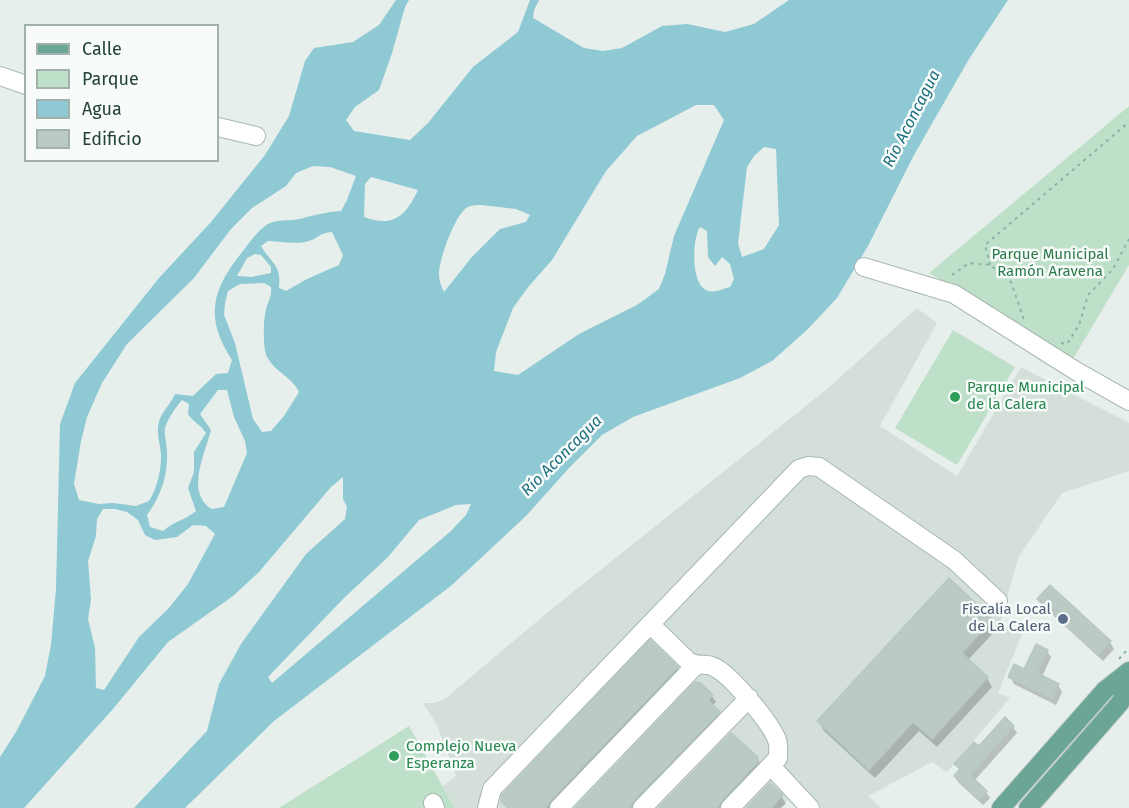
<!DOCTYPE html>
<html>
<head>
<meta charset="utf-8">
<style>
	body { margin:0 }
	#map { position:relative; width:1129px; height:808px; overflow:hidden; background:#e6efeb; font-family:"Fira Sans",sans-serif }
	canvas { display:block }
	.legend { position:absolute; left:24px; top:24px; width:195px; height:138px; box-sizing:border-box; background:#f7fbf9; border:2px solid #a3b1ad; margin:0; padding:8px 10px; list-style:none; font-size:18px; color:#24423a }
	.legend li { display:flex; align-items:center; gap:12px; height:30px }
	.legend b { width:30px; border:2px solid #a3b1ad }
</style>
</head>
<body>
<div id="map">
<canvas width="1129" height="808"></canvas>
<ul class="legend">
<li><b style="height:8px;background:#6aa596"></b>Calle</li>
<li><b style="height:16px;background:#bfe0c8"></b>Parque</li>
<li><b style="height:16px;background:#8ec9d4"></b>Agua</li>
<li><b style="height:16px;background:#bbcac4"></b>Edificio</li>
</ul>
</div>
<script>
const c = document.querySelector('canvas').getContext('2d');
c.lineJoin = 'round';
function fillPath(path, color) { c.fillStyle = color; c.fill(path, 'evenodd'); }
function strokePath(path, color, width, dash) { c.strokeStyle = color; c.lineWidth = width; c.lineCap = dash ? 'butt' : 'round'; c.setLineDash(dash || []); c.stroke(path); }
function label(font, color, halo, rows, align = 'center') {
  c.font = font + ' "Fira Sans",sans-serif'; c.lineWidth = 5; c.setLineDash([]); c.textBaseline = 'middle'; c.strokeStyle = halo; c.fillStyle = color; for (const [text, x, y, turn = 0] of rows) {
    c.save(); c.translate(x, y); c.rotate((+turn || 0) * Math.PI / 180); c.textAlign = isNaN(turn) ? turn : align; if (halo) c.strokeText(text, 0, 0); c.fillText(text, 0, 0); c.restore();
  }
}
fillPath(new Path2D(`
	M917,308l20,15 -57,103 77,50 64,-109 108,56v48l-67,22 -44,65 -18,67 22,9 -24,59 12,5 -63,74 -15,-10 -64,34 12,11 -1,1h-83l-8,-8 -8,8h-325l-12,-22 13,-10 -19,-51 -14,-22h12l11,-5 102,-86 279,-223z`), '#d4dfda');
fillPath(new Path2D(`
	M1129,106v159l-56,94 -144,-86z
	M953,330l62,37 -58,98 -62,-37z
	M409,726l46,82h-176z`), '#bfe0c8');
fillPath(new Path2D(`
	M396,0h13l-4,7 -13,46 -13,37 -24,17 -9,13 8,11 56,9 18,-17 45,-56 45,-35 12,-32h9l-5,10 -1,8 51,30 19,3 19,-3 40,-22 25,-2 38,8 29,-8 35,-24h219l-39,59 -55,96 -46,91 -31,52 -30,32 -35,31 -32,17 -107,39 -31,18 -33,33 -43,48 -74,69 -178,136 -89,87h-51l73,-77 12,-47 22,-40 65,-90 39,-35 2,-12 -4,-8v-22l-12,10 -72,85 -26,24 -65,46 -55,67 -89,99h-24v-51l16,-25 29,-56 6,-31 5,-56 4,-165 15,-41 84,-105 52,-56 54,-67 24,-39 16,-55 9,-13 39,-6 26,-17zM696,105h18l10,15 -50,116 -9,38 -6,15 -22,16 -58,29 -61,41 -24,-4 2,-19 17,-44 16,-22 23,-26 54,-89 31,-35zM764,147l12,2 3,76 -15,24 -22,8 -4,-14 9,-76 7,-11zM313,166l17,1 26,9 -9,24 -6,11c-15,1 -27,4 -41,8 -10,2 -23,0 -32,5 -10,6 -18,18 -25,27 -31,38 -39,66 -11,109l-4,13 -12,1 -23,22 -18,-2c-5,12 -16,19 -17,33 -1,10 3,19 3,29 0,16 -4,32 -12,45l-13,5 -23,-3 -14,1 -20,-4 -5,-16 7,-43 6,-24 15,-34 25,-39 67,-66 37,-49 21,-21 34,-22 10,-13zM371,177l47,13c-12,26 -25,38 -54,27l1,-33zM482,205l34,4 14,6 -4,7 -26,7 -29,29 -27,34c-3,-6 -5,-11 -5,-18 0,-14 16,-61 29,-67 4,-2 10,-2 14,-2zM700,227l7,4 1,26 7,9 7,-9 8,7 4,15 -4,8c-8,2 -16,7 -24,3 -15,-7 -14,-51 -6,-63zM332,232l11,23 -4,10 -32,14 -21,12 -7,-3c3,-23 -8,-25 -18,-42l7,-5c12,0 28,4 41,0 10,-3 10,-8 23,-9zM255,254l6,1 10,12v6l-20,4 -14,-1 10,-18zM264,283l7,4c1,9 -3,14 -5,23 -3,9 -3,39 1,47 8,15 25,20 32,35l-15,24 -13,15 -9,1 -9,-13 -18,-76 -11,-28 1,-12 3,-12 12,-7zM218,390h9l7,27 11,24 2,12 -23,54 -12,2c-27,-16 -7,-55 -1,-79l-11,-16zM182,400l7,4 -1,10c5,8 13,11 18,19l-12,19v20l-6,16 8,23c-11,9 -23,11 -33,20l-13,-4 -3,-12c14,-19 21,-40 20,-63 0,-7 -3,-18 -2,-24 3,-10 11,-21 17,-28zM471,504l-5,11 -15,16 -179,152 -4,-6 76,-79 44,-41 31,-37 37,-15zM103,509h12l12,3 11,8 7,15 10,5 22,-3 16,-12 13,1 9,8 -27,50 -19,24 -30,29 -35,53 -8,-2 -1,-40 -7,-29 3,-20 -3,-38 8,-25 1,-17z`), '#8ec9d4');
fillPath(new Path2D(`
	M1039,599l71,43 4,7 -11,12 -60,-55z
	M991,620l6,9 -29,31 19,18 5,9 -55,60 -18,-16 -44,47 -51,-47 -5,-9z
	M650,642l27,26 4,7 -126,133h-48l-5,-8z
	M1047,651l4,6 -9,20 16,8 4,7 -6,13 -42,-21 -4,-7 15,-6z
	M712,696l4,6 -4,4 11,13 -86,89h-60z
	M1013,727l4,6 -43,48 12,11 4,6 -7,7 -24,-22 -4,-6 5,-6 -4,-7z
	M757,758l4,8 -36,42h-64z
	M781,796l5,8 -5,4h-33z`), '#0003');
const building = new Path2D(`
	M949,578l44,41 -31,34 26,24 -56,62 -19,-17 -44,48 -52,-49z
	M1050,585l61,56 -13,14 -61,-56z
	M650,640l28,27 -127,133 -5,8h-38l-7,-7 1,-6z
	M1036,644l12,6 -11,23 22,11 -7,15 -44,-22 6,-13 10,5z
	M695,682l6,1 12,12 -5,5 12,12 -86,88 -4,8h-55z
	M1005,717l9,9 -44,49 17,16 -8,9 -25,-24 6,-7 -6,-5 20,-22 5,4z
	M731,733l27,24v5l-36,38 -5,8h-59z
	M770,783l13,12 -12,13h-25z`);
fillPath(building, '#bbcac4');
strokePath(building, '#b8c9c2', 1.5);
const minor = new Path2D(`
	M0,76l26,9
	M218,127l38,9
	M864,267l90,27 122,77 53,30
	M650,624l38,37c10,7 17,1 26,6 16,7 57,56 63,73 2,5 1,12 1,18l-48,50
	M771,766l39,42
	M433,803l2,5
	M487,808l5,-19 307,-320 9,-3 11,1 135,93 44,41
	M559,808l136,-142
	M642,808l107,-110`);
const major = new Path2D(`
	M1001,808l104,-118 24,-19
	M1028,808l92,-105 9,-18`);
strokePath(minor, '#a8b8b2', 20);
strokePath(major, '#c2cac8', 20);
strokePath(new Path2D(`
	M990,265l-5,-20 144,-123
	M952,275l17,-12 21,2 21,17 13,38
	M1061,343l6,1 12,-19 9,-30 25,-26 16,-30
	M1119,659l10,-11`), '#86b3a5', 2, [3, 4.5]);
strokePath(minor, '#fff', 18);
strokePath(major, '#6aa596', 18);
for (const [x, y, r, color] of [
	[955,397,6,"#2e9e5b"],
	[1063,619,6,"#5c6f8a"],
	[394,756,6,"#2e9e5b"]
]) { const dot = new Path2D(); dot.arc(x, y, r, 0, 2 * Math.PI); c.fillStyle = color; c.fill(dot); strokePath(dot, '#f7fbf9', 2); }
label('15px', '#2d7a4b', '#f7fbf9', [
	["Parque Municipal",1050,255],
	["Ramón Aravena",1050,272]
]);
label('15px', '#27864d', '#f7fbf9', [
	["Parque Municipal",967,388],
	["de la Calera",967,405],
	["Complejo Nueva",406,747],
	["Esperanza",406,764]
], 'left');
label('15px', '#4e5e75', '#f7fbf9', [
	["Fiscalía Local",1051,610],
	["de La Calera",1051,627]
], 'right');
label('italic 16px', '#1c6f80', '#f7fbf9', [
	["Río Aconcagua",912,119,-63],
	["Río Aconcagua",562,456,-45]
]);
</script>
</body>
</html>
